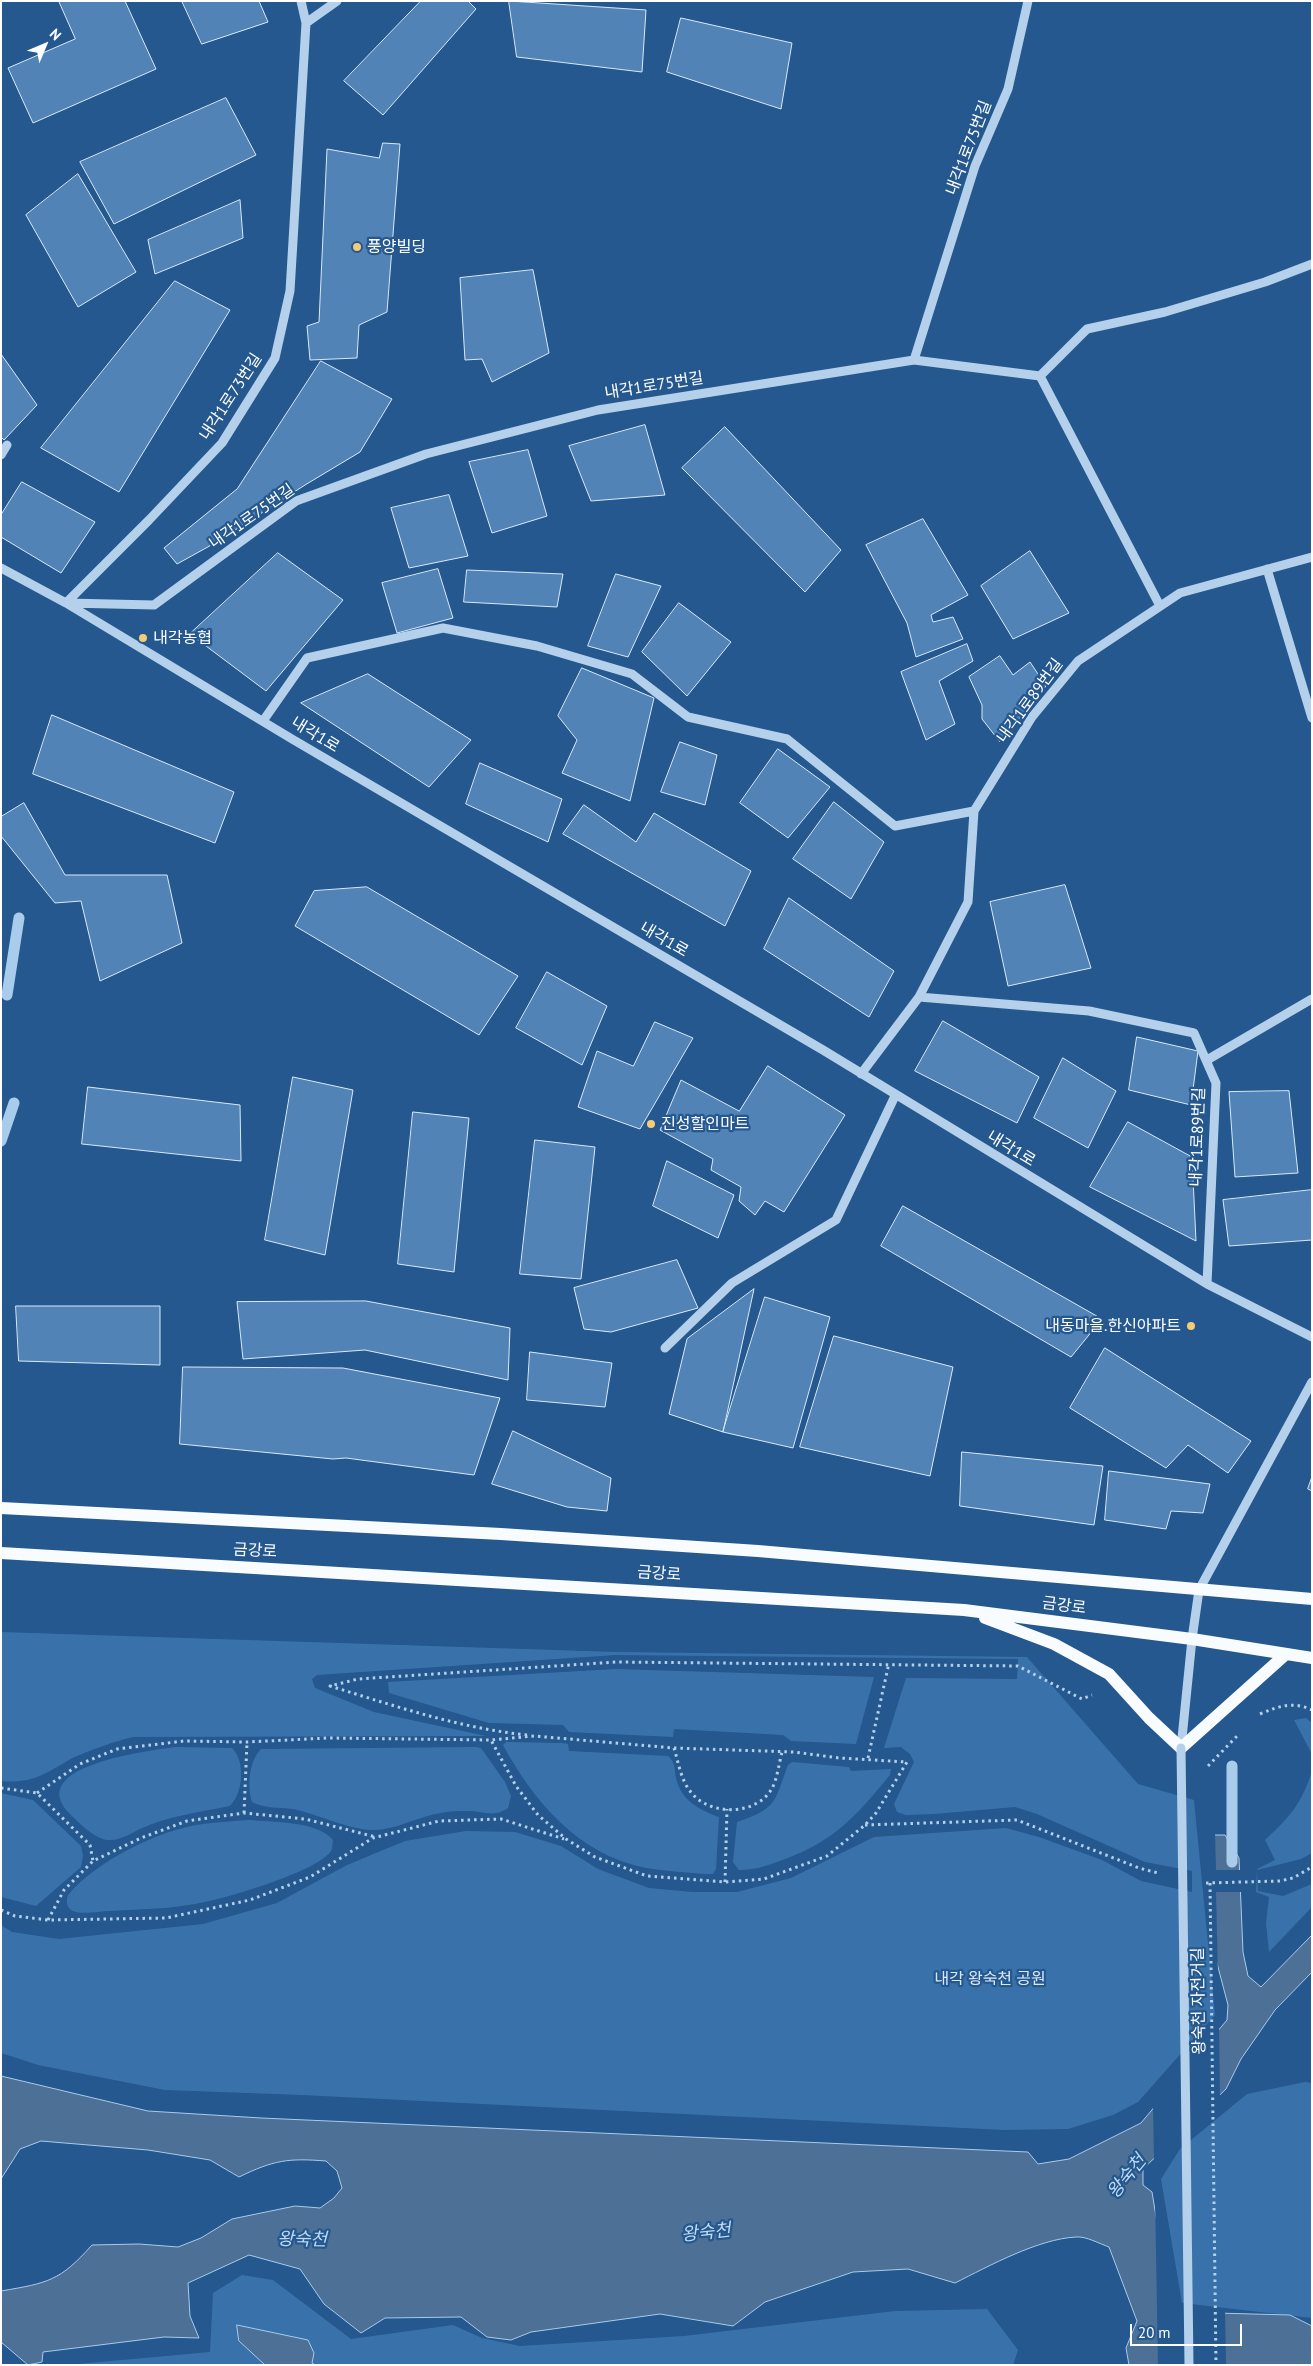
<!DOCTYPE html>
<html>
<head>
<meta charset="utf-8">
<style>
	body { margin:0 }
	#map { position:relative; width:1313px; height:2366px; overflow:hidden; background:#24588e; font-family:"PT Sans",sans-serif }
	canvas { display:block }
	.frame { position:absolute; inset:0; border:2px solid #fff; pointer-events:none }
	.north { position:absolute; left:20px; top:20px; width:50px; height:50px; -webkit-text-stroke:4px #24588e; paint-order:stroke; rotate:45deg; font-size:14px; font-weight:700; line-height:20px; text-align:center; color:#fff }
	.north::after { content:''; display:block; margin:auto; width:18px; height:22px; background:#fff; clip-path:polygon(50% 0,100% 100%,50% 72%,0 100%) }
	.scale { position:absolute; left:1130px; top:2324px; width:112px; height:22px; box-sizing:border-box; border:2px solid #fff; border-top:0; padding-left:6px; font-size:15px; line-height:18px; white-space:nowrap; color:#fff; -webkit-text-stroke:4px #24588e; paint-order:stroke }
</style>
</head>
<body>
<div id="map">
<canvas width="1313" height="2366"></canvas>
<div class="frame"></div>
<div class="north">N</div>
<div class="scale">20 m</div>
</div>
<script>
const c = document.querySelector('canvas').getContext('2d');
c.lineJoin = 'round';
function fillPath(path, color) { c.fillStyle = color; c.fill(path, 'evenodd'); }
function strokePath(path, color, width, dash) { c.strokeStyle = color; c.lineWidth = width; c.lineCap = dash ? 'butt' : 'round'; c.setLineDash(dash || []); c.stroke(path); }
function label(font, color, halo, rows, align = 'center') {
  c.font = font + ' "PT Sans","Noto Sans KR",sans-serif'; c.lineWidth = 4.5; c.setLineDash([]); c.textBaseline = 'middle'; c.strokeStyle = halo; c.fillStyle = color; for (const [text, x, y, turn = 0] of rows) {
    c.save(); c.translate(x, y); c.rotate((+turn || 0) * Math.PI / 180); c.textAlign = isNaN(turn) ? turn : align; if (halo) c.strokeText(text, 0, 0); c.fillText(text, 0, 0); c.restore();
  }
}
fillPath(new Path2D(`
	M1,1632l615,20 411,5 111,127 56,16 21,215 -77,87 -25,13 -45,14 -64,1 -702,-35 -137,-5 -127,-25 -37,-12v-128l11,7 47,7 144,-15 74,-21 70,-38 58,-24 61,-10 49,1 46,14 37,23 51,19 43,4h45l54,-14 83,-41 132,-9 33,9 63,23 39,21 51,11v-21l-47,-9 -108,-48 -22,-7 -81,7 -28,1 -9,-3 -3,-8 20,-42 -4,-8 -9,-7 -17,1 22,-70 111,1 1,-20 -402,-4 -299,20 -5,4 3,9 59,24 112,24 -352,1c-13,2 -53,16 -65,23 -24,14 -38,24 -68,21z
	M616,1669l258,8 -18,67 -65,-3 -8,-6 -109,-6 -1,8 -104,-5 -6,-7 -74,-2 -100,-30 -1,-11z
	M1306,1718l6,5v31l-18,-34z
	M506,1742l56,1 6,1 1,7 99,5c8,7 6,13 8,22 5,22 23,32 43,39l-3,52 -3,5h-9c-19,-2 -39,-3 -58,-6 -67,-13 -112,-66 -143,-123z
	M175,1747l57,1c14,14 11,45 -2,58 -30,6 -62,10 -90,23 -8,4 -21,12 -32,11 -13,-1 -28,-16 -37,-25 -50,-49 77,-64 104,-68z
	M476,1747l5,1 24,34 6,14 -3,12c-14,10 -24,3 -40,3 -9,0 -18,0 -27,2 -23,3 -46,18 -70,17 -23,-1 -54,-16 -78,-21 -14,-2 -27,0 -41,-7 -5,-16 -3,-41 9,-53z
	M792,1762l57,5 2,4 40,-2 -1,6c-35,42 -56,67 -110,86 -14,5 -26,9 -41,9l-6,-8 4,-40c42,-14 37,-21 51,-57z
	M1312,1771v82l-11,6 -44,11 1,21 25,5 29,-12v23l-43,45 -3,-29 3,-26 -13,-5 1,-22v-1l18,-9 -10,-20c25,-23 37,-37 47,-69z
	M1,1793l32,7 48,46 2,10 -2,11 -45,39 -35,-9z
	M249,1820c22,2 69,1 84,20 -1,4 0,8 -2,11 -13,20 -101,46 -126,51 -31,7 -63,7 -94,9 -11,0 -29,4 -38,0 -7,-3 -7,-10 -5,-16 27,-33 92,-66 135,-71 15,-2 31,-3 46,-4z
	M1305,2082l7,1v235l-130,-15 -21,-124 19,-30 67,-55z
	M242,2275l31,5 78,59 102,-14 29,13 38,8 164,-10 211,-25 92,-2 31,41 -5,15h-946l143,-13 3,-59z`), '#3972ab');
const water = new Path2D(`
	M1212,1835h13l14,23 4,94 5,24 13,11 51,-52v37l-37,38 -34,49 -15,30 -83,80v16l9,7 8,49 19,71 111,3 22,11v39h-183l-3,-17 11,-27 -28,-74c-9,-3 -23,-11 -33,-10 -38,2 -87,29 -121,46l-47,-14 -55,3 -88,30 -32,24 -73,-12 -129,18 -20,8 -24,-3 -26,-20 -76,1 -24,15 -37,-29 -24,-35 -51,-14 -61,28 2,33 9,22 -35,-1 -121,15 -1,10 -14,3 -27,-23v-51c47,-8 59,-10 91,-46l47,-1 39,3 23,-9 31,-19 63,-13 25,2 14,-10 8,-10 -5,-17 -11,-10c-38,-3 -52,-1 -87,16l-29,-17 -62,-10 -107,-9 -21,8 -19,30v-103l147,35 113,7 767,34 10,12 31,-5 72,-36 86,-103 1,-15 -14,-53z
	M237,2325l71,15 6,13 -2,10 3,2h-50l-26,-24z`);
fillPath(water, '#4c7096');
strokePath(water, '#a9cbec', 1);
fillPath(new Path2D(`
	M1212,1833h3l1,37h26l1,22h-27l2,85 -7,-25 -1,-117z
	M1219,2026l1,72 -66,62 -1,-56z
	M1155,2195l8,45 18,70 44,1 1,54h-68z`), '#24588e');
strokePath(new Path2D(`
	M7,995l12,-77
	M1,1141l13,-38
	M1232,1862v-96`), '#a9cbec', 11);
const building = new Path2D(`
	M59,1h66l31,68 -123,54 -25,-55 67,-29z
	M182,1h77l9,21 -66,22z
	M421,1h47l8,8 -93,106 -39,-34z
	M509,1l137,9 -4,62 -125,-15z
	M681,18l111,25 -11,66 -114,-37z
	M226,98l30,57 -142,69 -34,-62z
	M383,143l17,1 -13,168 -28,13 -2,33 -47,2 -3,-34 12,-4 8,-173 52,9z
	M78,174l58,98 -58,35 -52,-92z
	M240,200l3,38 -88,36 -7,-34z
	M533,270l16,83 -57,29 -10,-23 -17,1 -5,-82z
	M175,281l55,29 -111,182 -78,-44z
	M1,354l36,51 -33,35 -3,-3z
	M321,361l71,38 -32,53 -55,33 -90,58 -38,21 -13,-16 73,-59z
	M645,425l20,70 -74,6 -22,-55z
	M725,427l116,123 -36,42 -123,-124z
	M528,450l19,66 -55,17 -23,-71z
	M22,482l73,40 -34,51 -60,-36v-22z
	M449,495l19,61 -59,12 -18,-60z
	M923,519l45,76 -37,20 2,7 20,-5 10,22 -47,18 -9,-34 -41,-78z
	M1030,551l39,62 -56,26 -32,-53z
	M278,553l65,47 -77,91 -76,-57z
	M438,569l15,49 -56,15 -15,-50z
	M467,570l96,4 -6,33 -93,-5z
	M616,574l45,12 -33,71 -40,-11z
	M679,603l52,39 -44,54 -45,-44z
	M967,644l6,17 -34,20 16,43 -29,16 -25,-68z
	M1000,656l13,19 17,-13 16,24 -46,56 -18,-23v-14l-13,-28z
	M582,668l72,30 -24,103 -68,-28 15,-33 -19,-24z
	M368,674l103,66 -42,47 -128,-84z
	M52,715l182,77 -19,51 -182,-69z
	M680,742l37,13 -12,50 -44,-13z
	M778,749l52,38 -42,51 -48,-35z
	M480,763l82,36 -14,43 -82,-38z
	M834,802l50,40 -33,57 -58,-40z
	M24,803l41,72h102l15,68 -82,38 -19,-80 -26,2 -54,-67v-19z
	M584,805l52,37 18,-29 97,58 -26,55 -162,-92z
	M1065,885l26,83 -83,18 -18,-84z
	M367,887l151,89 -39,59 -184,-109 19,-35z
	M789,898l105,73 -25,46 -105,-68z
	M547,972l60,34 -25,59 -66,-37z
	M943,1021l96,56 -22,46 -102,-52z
	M655,1022l38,16 -53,91 -62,-22 19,-56 36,15z
	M1137,1037l61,14 -7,54 -62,-15z
	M1063,1058l53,33 -28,57 -54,-30z
	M768,1066l77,49 -61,97 -19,-11 -10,14 -16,-14 2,-14 -30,-17 2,-11 -53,-29 21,-50 58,31z
	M293,1077l60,13 -28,165 -60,-15z
	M88,1087l152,18 1,56 -159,-17z
	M1289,1091l9,82 -63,4 -6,-85z
	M413,1112l56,6 -15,154 -56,-8z
	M1128,1122l64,35 4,84 -106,-54z
	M535,1140l60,7 -14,132 -61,-5z
	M667,1161l67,34 -16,43 -65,-32z
	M1312,1190v50l-83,6 -6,-46z
	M903,1206l199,113 -31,38 -190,-111z
	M677,1260l21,48 -87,24 -27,-3 -10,-41z
	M754,1289l-31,143 -54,-18 18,-75z
	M765,1297l65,20 -37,131 -70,-16z
	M366,1301l144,27 -2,52 -143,-30 -122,9 -6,-57z
	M16,1306h144v59l-141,-4z
	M834,1336l119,31 -23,109 -130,-29z
	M1105,1348l146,93 -23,32 -40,-28 -22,23 -96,-60z
	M530,1352l82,11 -7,44 -78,-7z
	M183,1367l160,1 157,30 -26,77 -128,-17 -13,1 -153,-15z
	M513,1431l98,47 -4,33 -40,-4 -75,-23z
	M962,1452l141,14 -9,59 -134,-19z
	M1109,1471l101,13 -7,29 -32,-2 -5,18 -61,-9z
	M1312,1477v14l-4,-2z`);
fillPath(building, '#5183b7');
strokePath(building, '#d9e9f8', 1);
strokePath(new Path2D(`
	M1260,1714c19,-8 33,-13 52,-4
	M527,1735c-68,-7 -132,-29 -197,-49l28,-7 258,-17 402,4 64,33 10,-4
	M674,1748c4,13 7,32 16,43 18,25 65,25 81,-1 6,-9 8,-27 11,-38
	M868,1758l21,-95
	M1208,1766l30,-31
	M1,1788l36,5 53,52 3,16
	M37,1793l43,-29 37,-15 67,-8 63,1 81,-4 163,2 43,-4 140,12 120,4 45,6 68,4 -31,51 -11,12 -38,31 -63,23 -39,3 -78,-6 -52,-19 -29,-18 -28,-24 -22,-29 -25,-46
	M244,1813l3,-71
	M865,1825l152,-5 122,48 19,5
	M725,1882l2,-73
	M1206,1883l74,-2 13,-3 19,-11
	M1,1910l14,6 33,4 118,-2 84,-18 60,-23 63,-39 66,-17 62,-2 63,20
	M48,1920l16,-30 29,-29 48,-23 46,-17 57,-8 61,6 71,18`), '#b4d0eb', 3, [2.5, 4]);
strokePath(new Path2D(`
	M306,23l31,-22
	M914,360l126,16 120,230
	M1040,376l47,-47 78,-17 100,-30 47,-18
	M1,455l6,-10
	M1,568l65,35 226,136 531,311 384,234 105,53
	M1267,569l45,149
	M66,603l83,-83 73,-77 53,-85 15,-67 16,-268 -5,-22
	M67,603l87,2 142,-104 130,-47 172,-44 316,-50 61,-194 33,-77 20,-88
	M263,721l44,-63 136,-30 94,18 95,28 56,43 99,22 108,87 79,-15
	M919,997l170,14 105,22 22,50 -9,201
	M1207,1060l105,-61
	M861,1074l58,-77 49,-95 6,-91 58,-94 46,-56 102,-68 132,-36
	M665,1348l67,-65 104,-63 59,-124
	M1181,1748l11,-109 7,-49 113,-208`), '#b4d0eb', 9);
strokePath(new Path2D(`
	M1,1508l500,26 257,17 554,48
	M1,1553l963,57 228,29 120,19
	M985,1618l69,26 55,30 40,44 32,30 105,-94`), '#f9fcff', 12);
strokePath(new Path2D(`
	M1210,1883l6,482`), '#b4d0eb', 3, [2.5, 4]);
strokePath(new Path2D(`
	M1181,1748l8,617`), '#b4d0eb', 9);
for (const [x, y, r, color] of [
	[357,247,5,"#f5cb78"],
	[143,638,5,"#f5cb78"],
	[651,1124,5,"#f5cb78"],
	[1191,1326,5,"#f5cb78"]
]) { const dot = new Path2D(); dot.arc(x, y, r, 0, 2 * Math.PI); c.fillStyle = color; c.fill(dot); strokePath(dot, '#24588e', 2); }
label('16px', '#fff', '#24588e', [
	["내각1로75번길",969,148,-69],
	["내각1로75번길",654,386,-9],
	["내각1로73번길",231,397,-57],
	["내각1로75번길",252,517,-35],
	["내각1로89번길",1030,701,-54],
	["내각1로",315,735,31],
	["내각1로",664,940,30],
	["내각1로89번길",1198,1137,-88],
	["내각1로",1011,1149,31],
	["금강로",255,1551,3],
	["금강로",659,1574,4],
	["금강로",1064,1606,7],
	["왕숙천 자전거길",1199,2001,-91]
]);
label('16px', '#fff', '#24588e', [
	["풍양빌딩",367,247],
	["내각농협",153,638],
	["진성할인마트",661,1124],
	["내동마을.한신아파트",1181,1326,"right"]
], 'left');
label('16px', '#d9e9f8', '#24588e', [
	["내각 왕숙천 공원",990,1979]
]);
label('italic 18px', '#c0daf2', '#24588e', [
	["왕숙천",1127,2177,-51],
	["왕숙천",706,2233,-6],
	["왕숙천",302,2240,1]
]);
</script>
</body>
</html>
